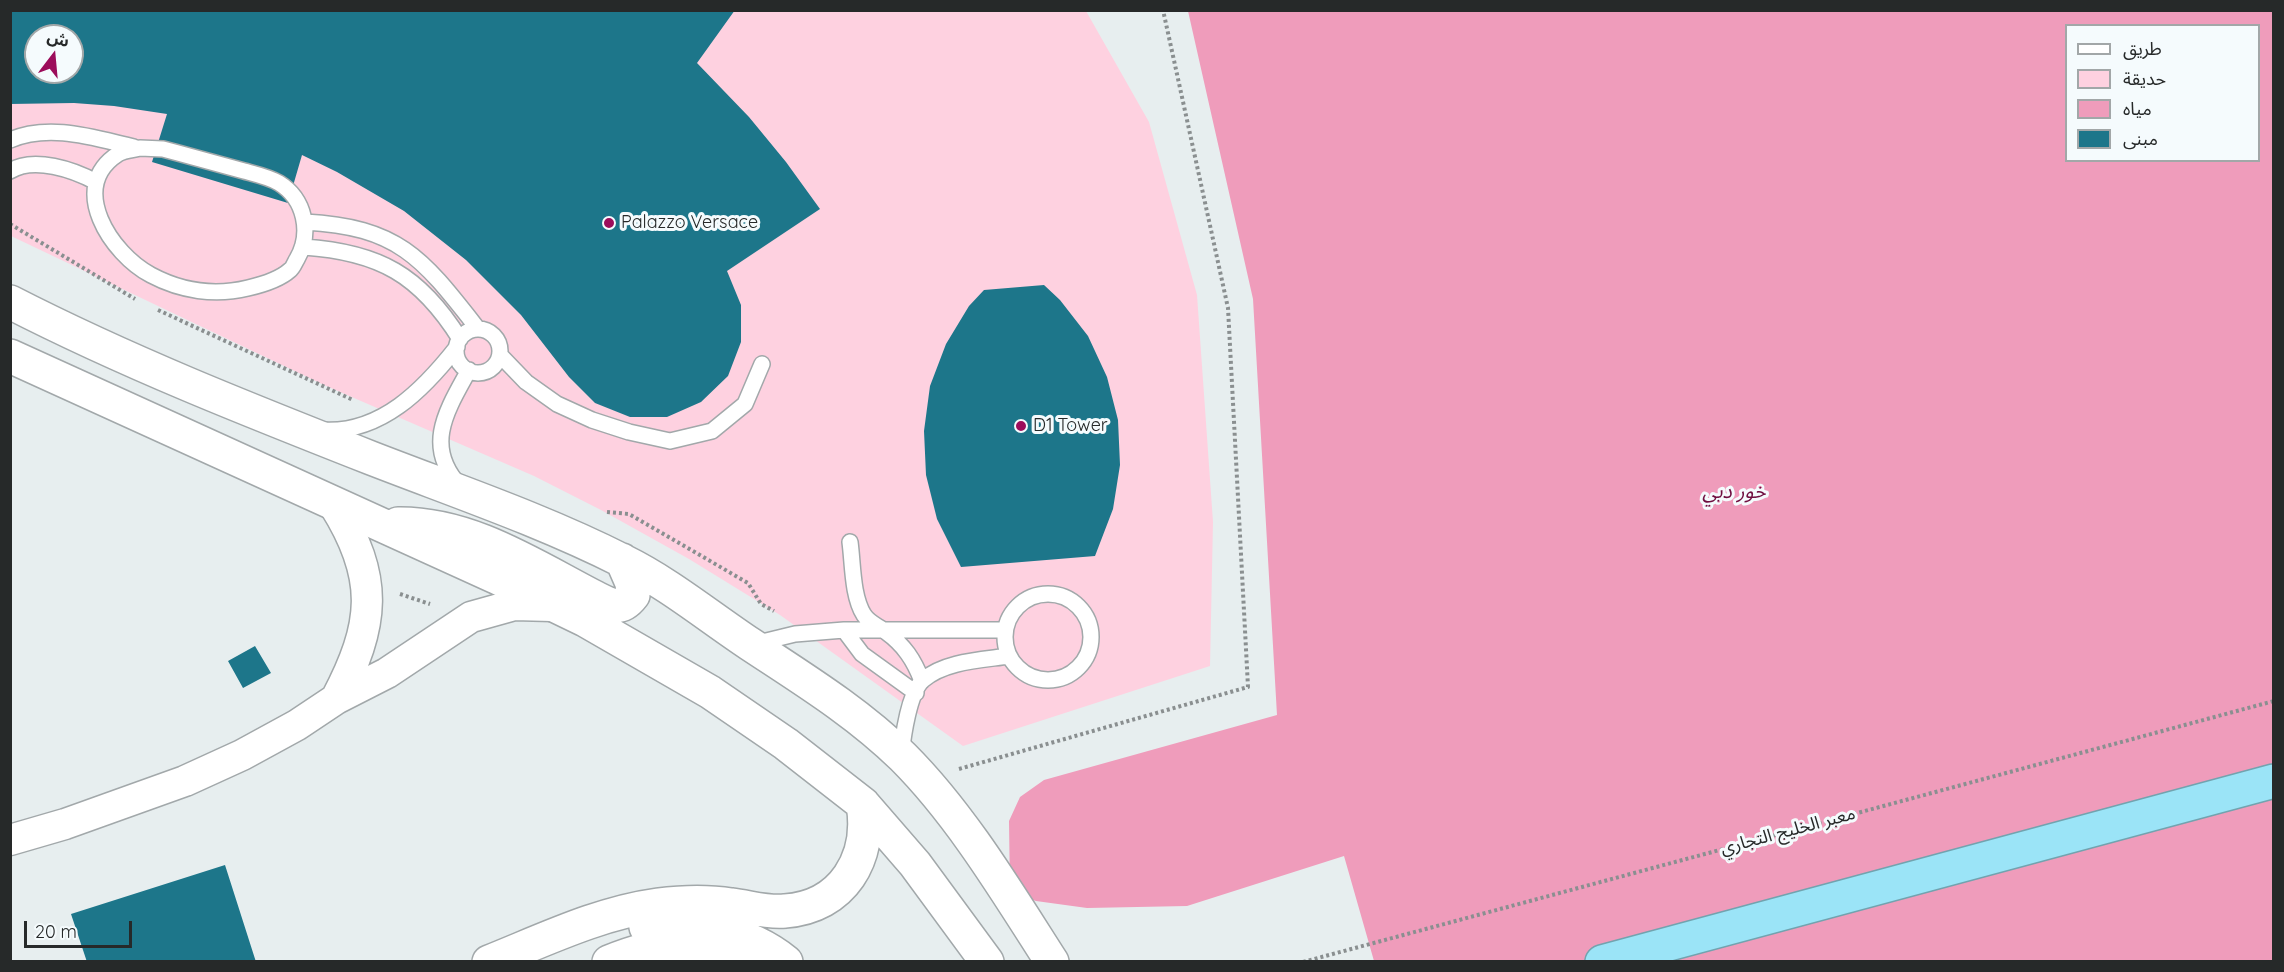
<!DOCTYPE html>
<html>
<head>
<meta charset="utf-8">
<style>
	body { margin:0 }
	#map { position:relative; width:2284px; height:972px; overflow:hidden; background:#e7eeef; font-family:Quicksand,"Noto Sans Arabic",sans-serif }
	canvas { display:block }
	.frame { position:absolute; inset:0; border:12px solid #262929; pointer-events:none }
	.legend { position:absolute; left:2065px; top:24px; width:195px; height:138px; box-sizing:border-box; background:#f5fbfd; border:2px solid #a2a7a8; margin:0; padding:8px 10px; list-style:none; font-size:18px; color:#262929 }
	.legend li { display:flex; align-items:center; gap:12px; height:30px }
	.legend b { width:30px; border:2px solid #a2a7a8 }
	.north { position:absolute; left:24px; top:24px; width:60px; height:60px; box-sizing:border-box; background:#f5fbfd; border:2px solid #a2a7a8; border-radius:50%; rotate:16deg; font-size:16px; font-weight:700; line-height:24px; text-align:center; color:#262929 }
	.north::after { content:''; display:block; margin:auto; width:21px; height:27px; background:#9c0d5b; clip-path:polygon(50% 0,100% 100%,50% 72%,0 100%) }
	.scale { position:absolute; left:24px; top:921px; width:108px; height:27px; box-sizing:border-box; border:3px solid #262929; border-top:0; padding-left:8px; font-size:18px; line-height:21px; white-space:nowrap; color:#262929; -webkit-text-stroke:4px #f5fbfd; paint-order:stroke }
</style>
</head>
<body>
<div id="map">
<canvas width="2284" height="972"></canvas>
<div class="frame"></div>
<ul class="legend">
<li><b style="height:8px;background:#fff"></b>طريق</li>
<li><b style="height:16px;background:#fed1e0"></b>حديقة</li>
<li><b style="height:16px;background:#ef9cbb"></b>مياه</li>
<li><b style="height:16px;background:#1d768a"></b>مبنى</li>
</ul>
<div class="north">ش</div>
<div class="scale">20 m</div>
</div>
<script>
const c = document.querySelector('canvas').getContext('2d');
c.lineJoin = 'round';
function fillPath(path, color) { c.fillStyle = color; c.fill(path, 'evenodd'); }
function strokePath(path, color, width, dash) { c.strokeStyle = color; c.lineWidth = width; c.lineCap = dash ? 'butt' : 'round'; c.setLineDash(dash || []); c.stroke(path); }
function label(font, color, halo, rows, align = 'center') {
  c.font = font + ' Quicksand,"Noto Sans Arabic",sans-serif'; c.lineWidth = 6; c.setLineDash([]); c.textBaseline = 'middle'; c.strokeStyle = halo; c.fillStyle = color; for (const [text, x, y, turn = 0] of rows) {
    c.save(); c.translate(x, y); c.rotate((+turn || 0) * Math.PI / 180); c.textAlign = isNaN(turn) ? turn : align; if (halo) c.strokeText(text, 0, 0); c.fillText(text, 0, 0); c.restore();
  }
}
fillPath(new Path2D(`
	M10,11h1076l63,111 48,173 16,227 -3,144 -247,80 -183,-131 -91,-56 -88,-49 -67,-34 -210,-91 -313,-149zM36,36h36v36h-36z`), '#fed1e0');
fillPath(new Path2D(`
	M1188,11h1085v950h-899l-30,-105 -157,50 -100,2 -51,-7 -26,-9 -1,-71 11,-24 24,-17 233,-65 -24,-416zM2066,26h192v134h-192z`), '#ef9cbb');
fillPath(new Path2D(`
	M10,10h725l-38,53 52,54 37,45 34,47 -93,62 14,34v37l-13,34 -27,26 -34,15h-37l-35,-14 -26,-26 -48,-62 -55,-55 -62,-49 -67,-39 -35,-17 -14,48 -136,-41 15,-48 -53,-8 -40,-3 -64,1zM36,36h36v36h-36z
	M1044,285l16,15 28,36 19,41 11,43 2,45 -7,44 -18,47 -134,11 -24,-48 -11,-44 -2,-44 6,-45 16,-42 23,-38 15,-16z
	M255,646l16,27 -28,15 -15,-27z
	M225,865l31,97h-169l-16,-48z`), '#1d768a');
const service = new Path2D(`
	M10,140c40,-17 84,-2 124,7
	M140,148l23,1 15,4c22,6 44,12 66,18 11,3 25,6 35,12 26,16 33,50 18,76 -2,3 -4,9 -7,11 -11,10 -29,15 -42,18 -33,8 -67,3 -97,-13 -40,-21 -84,-88 -33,-121 6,-4 15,-4 22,-6z
	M10,171c24,-15 64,-1 86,11
	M305,222c95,5 118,37 173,107
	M304,247c75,5 116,28 156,92
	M456 351a22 22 0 1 1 44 0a22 22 0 1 1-44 0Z
	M500,355l26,27 31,22 35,16 37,12 41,9 42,-10 33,-27 17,-40
	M322,430c59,4 102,-41 135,-83
	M460,486c-37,-40 -13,-76 9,-116
	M850,542c3,22 2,54 14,73 6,9 15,11 22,17 18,13 28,28 36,49
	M1005 637a43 43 0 1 1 86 0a43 43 0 1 1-86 0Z
	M844,630l18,24 54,39
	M754,644l41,-10 49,-4h160
	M901,755c2,-18 8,-63 22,-75 22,-19 59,-20 86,-24`);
const minor = new Path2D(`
	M334,505c46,73 41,120 2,194
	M10,840l55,-16 120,-43 57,-26 55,-30 39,-26 51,-26 84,-56 43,-12 38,1`);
const tertiary = new Path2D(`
	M10,302c117,60 239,108 361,156 85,33 171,62 252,103 45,22 85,55 127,83 53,35 107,68 153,113 58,58 104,135 149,205
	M10,356l486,221 89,43 125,72 76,52 77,60 52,60 72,98
	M398,524c72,-1 136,42 198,74 16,8 25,13 37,-3l-1,-12 -10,-23
	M646,927c48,-6 102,4 140,35
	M489,962c55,-22 110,-49 169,-57 24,-3 49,-4 73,0 18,2 37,8 54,6 58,-4 87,-53 78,-107
	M609,962c49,-20 81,-24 129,0`);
const motorway = new Path2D(`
	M1602,962l672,-181`);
strokePath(service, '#a2a8aa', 18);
strokePath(minor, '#a2a8aa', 33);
strokePath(tertiary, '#a2a8aa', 36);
strokePath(motorway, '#72a3af', 36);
strokePath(new Path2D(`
	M10,224l125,75
	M158,310l195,90
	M607,512l22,2 119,69 13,21 13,7
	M400,594l30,10
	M959,769l289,-82 -20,-379 -65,-298
	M1303,962l971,-261`), '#8a8f90', 4, [3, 3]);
strokePath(service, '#fff', 15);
strokePath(minor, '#fff', 30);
strokePath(tertiary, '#fff', 33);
strokePath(motorway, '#9be4f7', 33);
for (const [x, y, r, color] of [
	[609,223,6,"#9c0d5b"],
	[1021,426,6,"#9c0d5b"]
]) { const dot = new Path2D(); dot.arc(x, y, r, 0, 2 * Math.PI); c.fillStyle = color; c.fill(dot); strokePath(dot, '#f5fbfd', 2); }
label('18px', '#262929', '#f5fbfd', [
	["Palazzo Versace",621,223],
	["D1 Tower",1033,426]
], 'left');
label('18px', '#262929', '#f5fbfd', [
	["معبر الخليج التجاري",1788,831,-15]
]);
label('italic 20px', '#6f0e40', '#f5fbfd', [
	["خور دبي",1734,492]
]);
</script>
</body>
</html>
